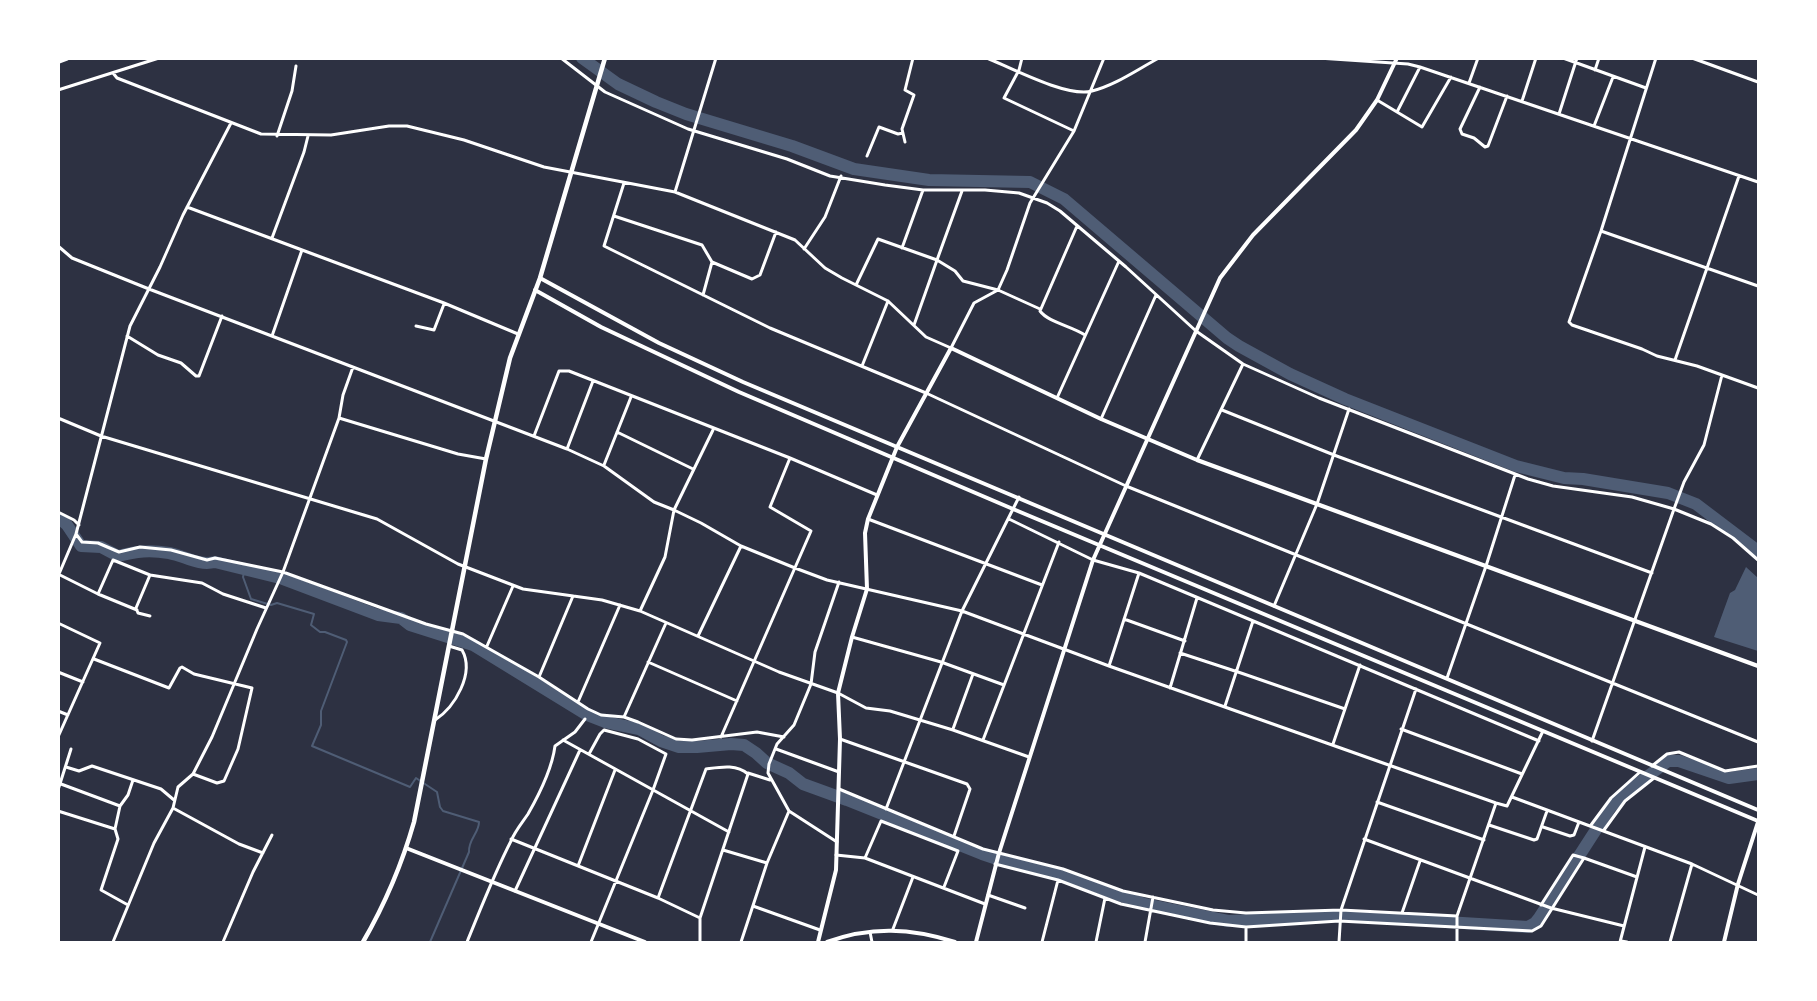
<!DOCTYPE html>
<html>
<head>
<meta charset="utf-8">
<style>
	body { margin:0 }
	#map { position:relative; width:1817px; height:1001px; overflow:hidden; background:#2d3142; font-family:"Noto Serif",serif }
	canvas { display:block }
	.frame { position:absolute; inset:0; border:60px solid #fff; pointer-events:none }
</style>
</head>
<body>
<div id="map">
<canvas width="1817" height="1001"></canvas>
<div class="frame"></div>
</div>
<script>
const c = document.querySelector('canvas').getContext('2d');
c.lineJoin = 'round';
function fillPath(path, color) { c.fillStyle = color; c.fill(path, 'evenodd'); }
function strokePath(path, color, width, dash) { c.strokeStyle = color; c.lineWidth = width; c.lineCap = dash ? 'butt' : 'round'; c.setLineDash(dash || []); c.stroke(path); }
fillPath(new Path2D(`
	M1746,567l12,11v73l-44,-14 16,-44 5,-3z`), '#4f5d75');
strokePath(new Path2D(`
	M245,568l-2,9 8,22 20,6 6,-2 37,11 -3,11 9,7h5l21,8 1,2 -26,69v14l-9,21 98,41 6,-9 21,14 3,15 3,4 36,11c0,11 -11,18 -10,30l-39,90`), '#4f5d75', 2);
strokePath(new Path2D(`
	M582,58l36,26 38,18 30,12 106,32 62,23 75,11 101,2 34,17 163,139 12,8 51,28 55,25 171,67 48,12 19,1 85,14 28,11 62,47
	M60,519l7,6 14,21 20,1 17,9c19,-5 32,-6 51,-3 16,3 29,13 46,9l65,16 98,37 23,3 9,7 63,20 114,70 18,7 34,7 22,12 18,6h18l34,-3 13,1 12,8 11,10 22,10 14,11 44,16 135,54 24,8 55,12 83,30 84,17 120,-5 180,11 7,-4 4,-5 71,-110 10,-11 48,-36h11l50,17 29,-4`), '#4f5d75', 12);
strokePath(new Path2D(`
	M561,58l44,34 83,37 99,30 43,17 55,9 38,5h62l34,3 28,10 13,8 66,56 70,64 47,33 76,34 209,81 25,7 79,11 42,12 37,15 22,14 25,22
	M987,58c24,10 81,40 105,33 24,-6 46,-22 67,-33
	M1022,58l-3,12 -15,28 70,33
	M1318,58l90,6 12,3 338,115
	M1563,58l83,30
	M1656,58l-55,173 -32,91 3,3 70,24 15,7 40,10 61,22
	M1692,58l66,24
	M1595,70l4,-12
	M113,73l4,5 144,56 70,1 58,-9h18l57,14 80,27 131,25 120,48 30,28 17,10 46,23 38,36 25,11 23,-45 24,-13 9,-20 23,-67 44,-72 30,-73
	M1469,83l9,-25
	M1480,87l-20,42 2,5 12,4 11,9 3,-1 19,-50
	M58,90l101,-32
	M1377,100l45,27 29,-50
	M1522,101l14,-43
	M1397,112l23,-45
	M1559,114l18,-56
	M231,123l-48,92 -23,52 -30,59 -54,208 6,8 16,1 21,9 21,-5 31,3 36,10 8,-2 68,14 143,52 37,10 76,43 49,32 13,6 23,2 14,5 38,17 16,1 65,-8 27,5
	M1594,126l19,-49
	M277,136l15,-45 4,-25
	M905,142l-3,-13 12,-34 -9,-5 8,-32
	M867,156l12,-29 19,7 5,-1
	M624,183l-20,63 166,82 156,65 200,93 632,256
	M962,191l-25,69 18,11 8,10 35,9 42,19
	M675,192l41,-134
	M187,207l257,96 74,31
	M614,216l88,29 10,17 40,17 8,-4 16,-43
	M1077,226l-37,85c8,11 31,15 45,24
	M1601,231l157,55
	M272,238l32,-86 4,-16
	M58,246l14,12 77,31 418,160 37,17 50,36 20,8 27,13 40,23 54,22 32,12 135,31 147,55 387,137 11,3 36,-75
	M902,248l21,-58
	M804,249l21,-32 16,-41
	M856,285l22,-46 59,21 -23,65
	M703,295l9,-33
	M416,326l18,4 10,-26
	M127,336l31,19 23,8 15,13h3l23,-60
	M272,336l30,-86
	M1675,360l64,-184
	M862,366l26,-65
	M1057,398l62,-137
	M1222,410l112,45 318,118
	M58,418l43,18 276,83 81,45 65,25 79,11 38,11 139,61 59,21 28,15 24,3 63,19 76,27
	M339,418l119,36 28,5
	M1101,419l55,-124
	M617,432l76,37
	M534,436l25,-65h10l221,87 87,37
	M567,449l26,-68
	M1197,460l46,-96
	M604,465l27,-68
	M58,512l16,8 5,5
	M868,519l174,66
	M1009,519l84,41 46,13 400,168
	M58,574l40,20 39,16
	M59,574l17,-40
	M98,594l15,-34 37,15 52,8 21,11 43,14
	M1274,606l43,-102 32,-95
	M640,611l25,-54 9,-47 39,-80
	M150,616l-12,-3 -2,-5 14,-33
	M1124,619l61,22
	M58,623l42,20 -42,94
	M698,636l43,-90
	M852,637l89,25 63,23
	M487,646l26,-60
	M1180,653l61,20 104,36
	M94,659l75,29 11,-20 2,-1 12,7 58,14 -14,61 -14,32 -7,2 -24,-9
	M648,662l89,39
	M1109,666l30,-93
	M58,672l25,10
	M539,677l34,-81
	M1447,678l39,-112 29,-91
	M1170,688l27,-90
	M578,702l42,-97
	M1225,706l28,-85
	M58,711l10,4
	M624,717l42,-94
	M435,720c20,-13 40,-47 27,-70l-13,-4
	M953,729l20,-55
	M1401,729l121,45
	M721,737l90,-206 -41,-24 20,-49
	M840,739l127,45 3,5 -16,47
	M563,740l166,92
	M983,740l76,-198
	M1592,741l82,-232 10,-27 20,-37 18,-70
	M1333,744l27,-79
	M776,749l63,23
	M589,754l11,-20 4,-4 34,9 28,15 -13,36 -62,152
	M1652,766l15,-12 12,-2 46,19 33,-5
	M66,767l13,4 13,-5 69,23 13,11
	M748,773l22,7
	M61,784l59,22
	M839,789l144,60 80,20 60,22 90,19 33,3 95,-3 116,6
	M58,790l13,-41
	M1512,797l180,67 66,31
	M1377,802l107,38
	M173,808l66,36 24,9
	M886,809l76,-198 57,-114
	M58,811l57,18
	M1489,825l45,15 3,-1 10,-28
	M1591,825l20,-27 29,-26
	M1543,827l27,9 4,-1 5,-13
	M1604,830l21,-29 29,-23
	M511,839l147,59 42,20
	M1364,839l187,69 73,18
	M837,842l-48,-31 -21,-38 1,-9 8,-20 17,-19 17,-41 4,-32 24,-70
	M723,850l44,13
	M836,855l29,3 120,46
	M865,858l16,-37 77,30 -14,36
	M995,864l63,16 63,24 89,19 36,4 93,-6 193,10 9,-5 43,-68 53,19
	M578,866l37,-96
	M515,891l65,-141
	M988,895l37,13
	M658,898l48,-129c15,-2 30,-5 42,5l-48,144v24
	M128,905l-27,-15 17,-51 -3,-10 5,-23 8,-11 5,-15
	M1541,905l32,-50 11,3
	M753,906l67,24
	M1402,913l18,-52
	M893,929l20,-52
	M870,932l2,10
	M1621,941l6,1
	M113,942l41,-99 19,-35 5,-21 15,-13 19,-37 45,-108 26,-57 56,-154 4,-23 10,-28
	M223,942l30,-70 19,-37
	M467,942c14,-34 27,-68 44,-101 4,-10 11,-18 17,-27 12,-21 24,-45 27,-68l20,-14 10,-13
	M741,942l26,-79 22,-52
	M1042,942l16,-62
	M1096,942l9,-44
	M1145,942l8,-45
	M1246,942v-15
	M1339,942l2,-32 75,-221
	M1457,942v-26l39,-113
	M1620,942l25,-95
	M1670,942l22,-78`), '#fff', 3);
strokePath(new Path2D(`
	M540,278l119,65 84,39 1015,428
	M535,290l66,37 138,65 274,117 745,312
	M406,848l239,94
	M818,942l18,-72 4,-131 -2,-46 14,-56 15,-48 -2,-56 3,-14 29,-72 54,-99 150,71 96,41 561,206
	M827,942c44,-16 84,-14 128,0
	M976,942l23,-89 94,-293 127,-282 33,-43 103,-105 21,-30 20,-42
	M1724,942l14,-58 20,-62`), '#fff', 4);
strokePath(new Path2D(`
	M363,942c22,-38 39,-78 51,-120l72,-363 24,-101 30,-80 65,-220`), '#fff', 4.5);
strokePath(new Path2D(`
	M58,61l8,-3`), '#fff', 6);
</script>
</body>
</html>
